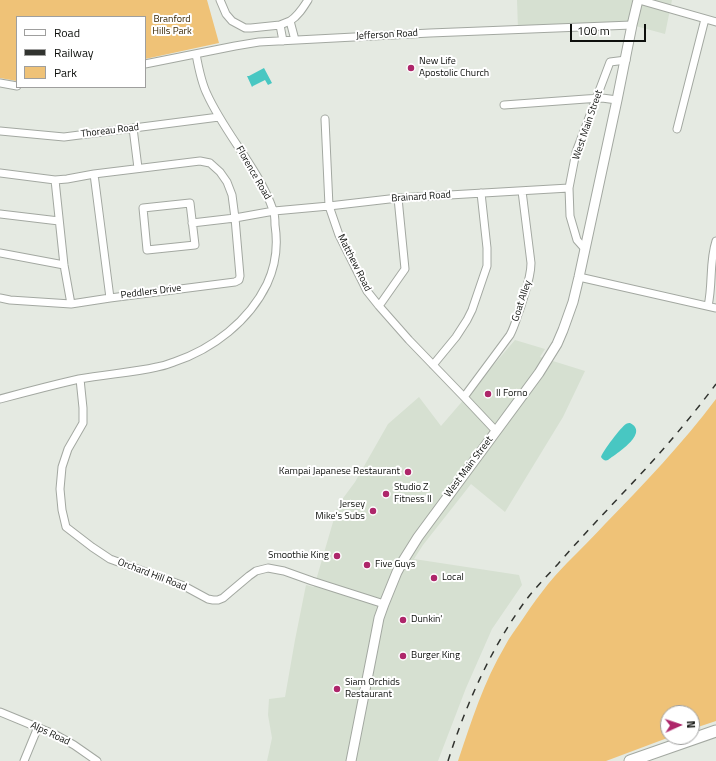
<!DOCTYPE html>
<html>
<head>
<meta charset="utf-8">
<style>
	body { margin:0 }
	#map { position:relative; width:716px; height:761px; overflow:hidden; background:#e5eae2; font-family:"Titillium Web",sans-serif }
	canvas { display:block }
	.legend { position:absolute; left:16px; top:16px; width:130px; height:72px; box-sizing:border-box; background:#fff; border:1px solid #9f9f9e; margin:0; padding:5px 7px; list-style:none; font-size:12px; color:#0e100d }
	.legend li { display:flex; align-items:center; gap:8px; height:20px }
	.legend b { width:20px; border:1px solid #9f9f9e }
	.north { position:absolute; left:660px; top:705px; width:40px; height:40px; box-sizing:border-box; background:#fff; border:1px solid #9f9f9e; border-radius:50%; rotate:87deg; font-size:11px; font-weight:700; line-height:16px; text-align:center; color:#0e100d }
	.north::after { content:''; display:block; margin:auto; width:14px; height:18px; background:#ae266a; clip-path:polygon(50% 0,100% 100%,50% 72%,0 100%) }
	.scale { position:absolute; left:570px; top:24px; width:76px; height:18px; box-sizing:border-box; border:2px solid #0e100d; border-top:0; padding-left:5px; font-size:12px; line-height:14px; white-space:nowrap; color:#0e100d; -webkit-text-stroke:3px #fff; paint-order:stroke }
</style>
</head>
<body>
<div id="map">
<canvas width="716" height="761"></canvas>
<ul class="legend">
<li><b style="height:5px;background:#fff"></b>Road</li>
<li><b style="height:5px;background:#31332f"></b>Railway</li>
<li><b style="height:11px;background:#efc277"></b>Park</li>
</ul>
<div class="north">N</div>
<div class="scale">100 m</div>
</div>
<script>
const c = document.querySelector('canvas').getContext('2d');
c.lineJoin = 'round';
function fillPath(path, color) { c.fillStyle = color; c.fill(path, 'evenodd'); }
function strokePath(path, color, width, dash) { c.strokeStyle = color; c.lineWidth = width; c.lineCap = dash ? 'butt' : 'round'; c.setLineDash(dash || []); c.stroke(path); }
function label(font, color, halo, rows, align = 'center') {
  c.font = font + ' "Titillium Web",sans-serif'; c.lineWidth = 4; c.setLineDash([]); c.textBaseline = 'middle'; c.strokeStyle = halo; c.fillStyle = color; for (const [text, x, y, turn = 0] of rows) {
    c.save(); c.translate(x, y); c.rotate((+turn || 0) * Math.PI / 180); c.textAlign = isNaN(turn) ? turn : align; if (halo) c.strokeText(text, 0, 0); c.fillText(text, 0, 0); c.restore();
  }
}
fillPath(new Path2D(`
	M517,0h155l-7,34 -33,-9 -114,4z
	M515,340l30,9 -5,8 45,14 -22,46 -58,95 -34,-28 -48,61 -9,14 105,16 3,10 -30,44 -26,59 -28,73h-171l5,-23 -4,-23 1,-16 16,-2 10,-57 11,-55 8,2 24,-82 17,-23 33,-58 31,-27 22,29z`), '#d6e0d1');
fillPath(new Path2D(`
	M0,0h207l12,43 -74,16v-42h-128v64l-17,-3z
	M716,399v322l-24,8v-16h-24v24h2l-64,24h-148c13,-39 26,-80 47,-115 4,-8 10,-16 15,-23 14,-21 29,-42 47,-60 13,-13 26,-26 38,-39 39,-40 77,-80 111,-125z`), '#efc277');
fillPath(new Path2D(`
	M264,68l8,15 -4,2 -3,-5 -12,6 -1,1 -5,-11h2z
	M630,423c20,10 -14,31 -22,37 -3,1 -5,0 -7,-3 2,-6 20,-30 25,-33 1,-1 3,-1 4,-1z`), '#48c7c2');
const minor = new Path2D(`
	M220,0l6,14 6,7 13,7h6l29,-3 10,-4
	M639,0l77,22
	M280,25l3,16
	M295,40l-5,-19c8,-5 13,-13 18,-21
	M145,64l90,-18 24,-4 171,-9 202,-8
	M0,83l17,3
	M504,105l82,-6 16,-1 15,2
	M325,119l4,87 10,29 28,56 12,15 30,34 55,57 32,34
	M133,128l5,40
	M677,129l28,-110
	M0,131l64,6 155,-20
	M0,173l55,7 12,-1 27,-5 106,-13 10,2 10,9 7,10 5,13 3,23 5,58 -1,4 -4,2 -125,16 -39,6 -61,-4 -10,-2
	M94,174l16,124
	M55,180l9,85 7,39
	M190,203l5,42 -48,5 -4,-42z
	M0,214l59,7
	M192,223l43,-5 39,-7 55,-5 69,-8 171,-10
	M585,249l-8,-9 -7,-24 -1,-28 7,-36 34,-90 16,-2
	M0,253l64,12
	M579,277l137,31
	M379,306l26,-37 -7,-71
	M708,306c5,-22 1,-44 8,-65
	M433,365l23,-28 11,-17 5,-10 15,-44v-18l-6,-55
	M80,379l3,29v15l-15,26 -6,18 -2,22 2,21 4,17 26,20 18,12 74,27 24,13 5,1h5l5,-2 7,-6 19,-16 7,-5 12,-3 16,3 28,10 72,23
	M464,397l46,-62c5,-9 7,-19 11,-29 4,-14 10,-28 10,-43l-9,-72
	M0,399c26,-7 53,-14 79,-20 26,-5 52,-6 78,-12 6,-1 12,-3 17,-5 39,-13 75,-41 93,-78 9,-19 11,-39 8,-59 0,-5 0,-11 -2,-15 -14,-41 -48,-76 -66,-116 -5,-10 -9,-29 -11,-40
	M0,712l56,23 18,10 23,16
	M24,761l14,-34`);
const major = new Path2D(`
	M351,761l23,-117 5,-26 5,-14 13,-32 6,-11 15,-24 121,-164 18,-29 6,-14 10,-28 6,-25 38,-177 15,-75 6,-25`);
const highway = new Path2D(`
	M630,761l86,-30`);
strokePath(minor, '#a3a8a1', 9);
strokePath(major, '#a3a8a1', 11);
strokePath(highway, '#a3a8a1', 13);
strokePath(minor, '#fff', 7);
strokePath(major, '#fff', 9);
strokePath(highway, '#fff', 11);
strokePath(new Path2D(`
	M448,761c18,-57 43,-113 78,-161 9,-12 21,-24 32,-36 26,-30 53,-58 80,-87 28,-30 54,-61 78,-93`), '#31332f', 1.5, [7, 7]);
for (const [x, y, r, color] of [
	[411,68,4,"#ae266a"],
	[488,394,4,"#ae266a"],
	[408,472,4,"#ae266a"],
	[386,494,4,"#ae266a"],
	[373,511,4,"#ae266a"],
	[337,556,4,"#ae266a"],
	[367,565,4,"#ae266a"],
	[434,578,4,"#ae266a"],
	[403,620,4,"#ae266a"],
	[403,656,4,"#ae266a"],
	[337,689,4,"#ae266a"]
]) { const dot = new Path2D(); dot.arc(x, y, r, 0, 2 * Math.PI); c.fillStyle = color; c.fill(dot); strokePath(dot, '#fff', 1.5); }
label('10px', '#382502', '#fff', [
	["Branford",172,20],
	["Hills Park",172,32]
]);
label('10px', '#0e100d', '#fff', [
	["Jefferson Road",387,35,-3],
	["West Main Street",588,125,-71],
	["Thoreau Road",110,131,-7],
	["Florence Road",253,173,60],
	["Brainard Road",421,197,-4],
	["Matthew Road",354,263,63],
	["Peddlers Drive",151,292,-7],
	["Goat Alley",522,301,-72],
	["West Main Street",469,467,-53],
	["Orchard Hill Road",152,575,21],
	["Alps Road",50,734,25]
]);
label('10px', '#0e100d', '#fff', [
	["New Life",419,62],
	["Apostolic Church",419,74],
	["Il Forno",496,394],
	["Kampai Japanese Restaurant",400,472,"right"],
	["Studio Z",394,488],
	["Fitness II",394,500],
	["Jersey",365,505,"right"],
	["Mike's Subs",365,517,"right"],
	["Smoothie King",329,556,"right"],
	["Five Guys",375,565],
	["Local",442,578],
	["Dunkin'",411,620],
	["Burger King",411,656],
	["Siam Orchids",345,683],
	["Restaurant",345,695]
], 'left');
</script>
</body>
</html>
